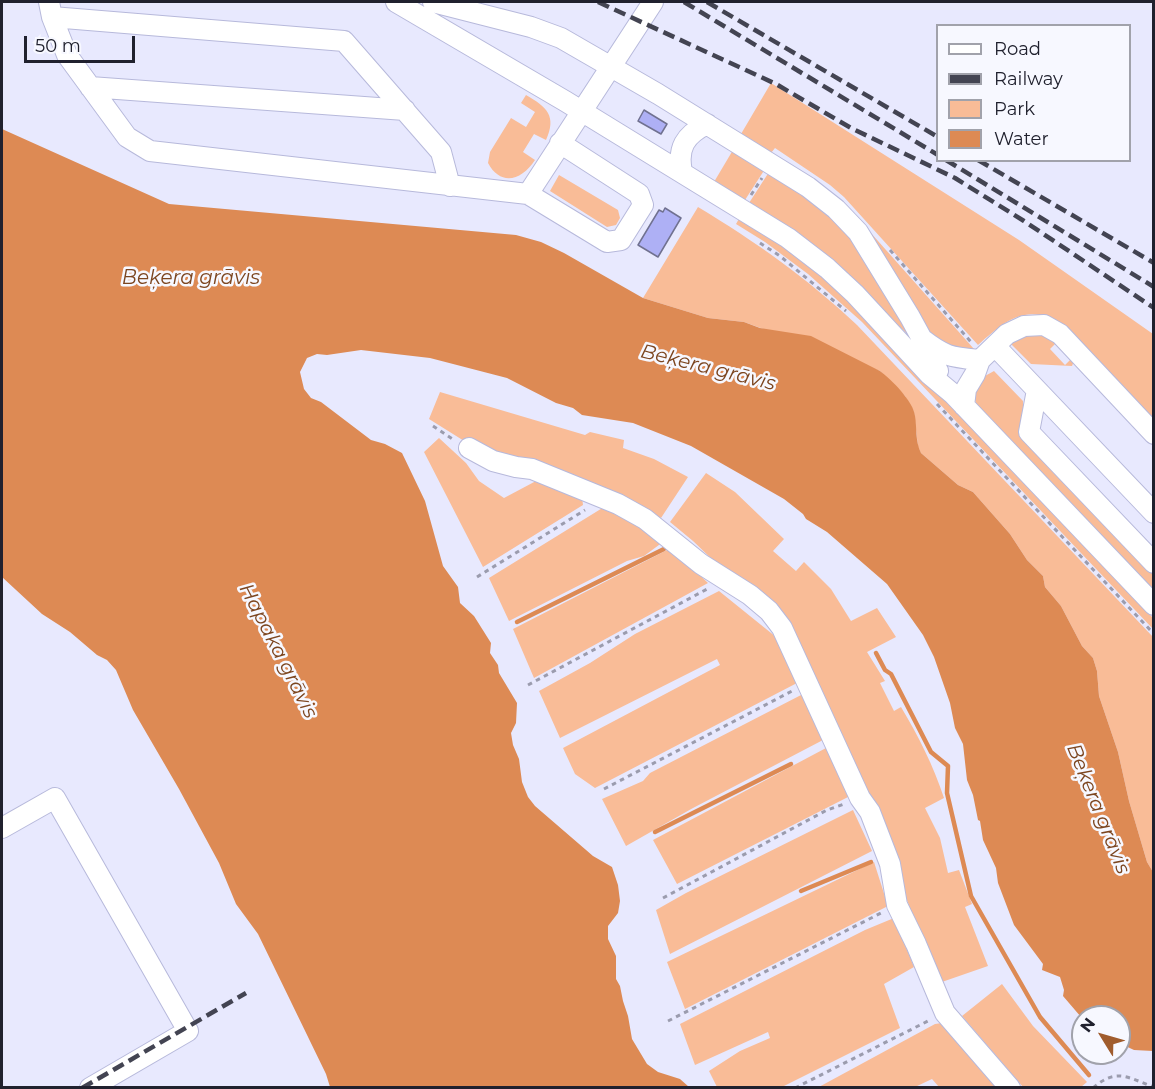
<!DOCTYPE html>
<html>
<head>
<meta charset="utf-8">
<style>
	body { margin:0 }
	#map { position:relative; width:1155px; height:1089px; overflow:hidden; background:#e8e9fe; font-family:Montserrat,sans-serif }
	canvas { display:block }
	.frame { position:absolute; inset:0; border:3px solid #20212e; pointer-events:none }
	.legend { position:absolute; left:936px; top:24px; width:195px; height:138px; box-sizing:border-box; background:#f7f8ff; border:2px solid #a1a2ab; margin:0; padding:8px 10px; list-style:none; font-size:18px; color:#20212e }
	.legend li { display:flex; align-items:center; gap:12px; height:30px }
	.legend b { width:30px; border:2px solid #a1a2ab }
	.north { position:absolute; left:1071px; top:1005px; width:60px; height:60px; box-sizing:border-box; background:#f7f8ff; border:2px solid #a1a2ab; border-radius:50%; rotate:307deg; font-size:16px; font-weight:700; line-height:24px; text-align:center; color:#20212e }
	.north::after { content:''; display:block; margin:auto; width:21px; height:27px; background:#a05c2d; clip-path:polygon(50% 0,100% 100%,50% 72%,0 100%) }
	.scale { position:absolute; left:24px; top:36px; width:111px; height:27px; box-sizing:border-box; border:3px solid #20212e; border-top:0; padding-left:8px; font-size:18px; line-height:21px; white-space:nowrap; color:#20212e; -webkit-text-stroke:4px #f7f8ff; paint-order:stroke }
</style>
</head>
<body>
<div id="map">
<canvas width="1155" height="1089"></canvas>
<div class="frame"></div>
<ul class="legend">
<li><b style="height:8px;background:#fff"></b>Road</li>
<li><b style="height:8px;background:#434452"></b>Railway</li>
<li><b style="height:16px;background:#f9bc97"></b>Park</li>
<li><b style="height:16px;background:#dd8a54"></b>Water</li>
</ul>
<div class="north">N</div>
<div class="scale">50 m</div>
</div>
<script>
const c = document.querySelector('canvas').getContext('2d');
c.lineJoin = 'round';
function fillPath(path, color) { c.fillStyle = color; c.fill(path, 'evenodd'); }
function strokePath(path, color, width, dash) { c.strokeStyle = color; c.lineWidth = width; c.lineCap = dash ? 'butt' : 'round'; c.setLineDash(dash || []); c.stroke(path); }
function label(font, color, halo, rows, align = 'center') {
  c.font = font + ' Montserrat,sans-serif'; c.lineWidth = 5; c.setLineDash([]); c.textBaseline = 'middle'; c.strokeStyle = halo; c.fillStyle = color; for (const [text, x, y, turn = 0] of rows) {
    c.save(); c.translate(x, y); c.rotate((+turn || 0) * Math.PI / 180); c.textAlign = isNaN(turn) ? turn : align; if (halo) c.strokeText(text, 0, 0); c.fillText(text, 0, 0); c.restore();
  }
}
fillPath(new Path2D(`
	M771,83l248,157 134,94v85l-89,-93c-36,-25 -58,-6 -86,19l-134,-148 -14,-12 -55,-37 -4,5 -30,-19z
	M526,95c21,12 31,21 20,45l-12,-6 -11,18 12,8c-13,20 -34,27 -47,3l2,-11 21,-34 15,9 9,-15 -14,-9z
	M733,150l32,19 -20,31 -31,-18z
	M769,172l44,29 36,33 61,100 -2,1 -53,-54 -106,-78z
	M559,175l59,35 2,8 -4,7 -9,2 -57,-36z
	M698,207c58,35 109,71 159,118l296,312v235l-6,-10 -18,-61 -11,-49 -19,-56 -2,-25 -4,-13 -11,-12 -21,-40 -16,-19 -2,-11 -16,-16 -17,-26 -37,-42 -15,-7 -37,-32 -3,-6 -4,-35 -9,-16 -25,-25 -136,-49 -36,-4 -65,-20z
	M740,217l30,19 43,32 72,67 268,283v11l-291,-307 -54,-48 -43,-32 -29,-18z
	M870,232l104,117c-22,4 -33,-3 -47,-19z
	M1041,334l15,9 -6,6 15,16 6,-6 3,2 -2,5 -41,-2 -21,-21 8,-7z
	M994,371l29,30v34l130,137v22l-177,-189 -2,-11 11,-18z
	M440,392l145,43 5,-3 34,8 -1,8 31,11 34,18 -27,41 -56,-26 -128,-43 -48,-30z
	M439,438l27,25 13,18 25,17 32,-17 46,16 1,8 -100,62 -59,-115z
	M706,473l29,19 49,47 -11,12 23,20 8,-9 27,27 20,32 26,-13 19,29 -29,15 18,29 -5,2 14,28 7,-4c18,30 32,58 43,91l-19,10 15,30 8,35 11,-3 13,34 -7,3 23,59 -49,17 -36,-93 -20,-67 -36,-73 -32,-73 -98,-113 -24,-23 -23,-19z
	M604,507l35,16 24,19 -19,14 -17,5 -118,60 -20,-43z
	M671,548l37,35 -174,95 -21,-49z
	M719,591l57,46 21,46 -202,105 -20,-14 -12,-26 157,-83 -3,-6 -157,79 -21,-47 51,-28 45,-29z
	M803,694l20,46 -130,68 -67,38 -24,-47 41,-18 7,-8z
	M826,748l24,48 -173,88 -24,-44z
	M853,810l19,41 -202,103 -14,-44 30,-17z
	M874,862l14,44 -203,103 -18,-47z
	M894,918l20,49 -30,17 16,44 -118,59h-65l-8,-16 31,-20 30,-13 -2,-6 -73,33 -15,-41 185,-94z
	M1002,984l31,42 54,56 -6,5h-58l-61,-71z
	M942,1023l54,64h-57l-7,-8 -17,8 -98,1 118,-64z`), '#f9bc97');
fillPath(new Path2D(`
	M2,129l167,75 347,31 25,7 23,11 79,45 65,20 36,4 16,6 51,8 69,35c11,8 34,31 35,45 2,11 0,25 6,37l37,32 15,7 37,42 17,26 16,16 2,11 16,19 21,40 11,12 4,13 2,25 19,56 11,49 18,61 6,10v179l-19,-1 -15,-7v-26h-38l-18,-21 1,-6 -4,-13 -18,-7 1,-6 -29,-39 -16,-42 -2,-15 -13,-28 -3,-19 -2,-1 -5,-25 -6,-15 -4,-36 -8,-16 -5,-25 -16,-46 -11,-22 -36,-51 -60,-52 -21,-13 -3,-5 -19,-15 -93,-53 -58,-23 -51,-8 -9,-7 -17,-5 -49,-25 -77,-20 -69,-8 -34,5 -10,-1 -10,4 -7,14 4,17 7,9 10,4 50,38 14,4 17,9 23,48 18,65 15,21 2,16 14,13 17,27 -1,10 8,12 1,8 18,30 -1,20 -5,10 2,12 6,14 3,23 6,15 7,9 58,50 19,11 6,18 2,16 -2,12 -10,13v13l8,17v23l4,7 3,15 5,15 4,23 15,25 11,8 22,7 9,8h-359l-4,-13 -68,-140 -22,-30 -17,-41 -40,-74 -46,-79 -17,-40 -9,-10 -10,-5 -27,-23 -28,-18 -40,-37z`), '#dd8a54');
strokePath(new Path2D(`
	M517,622l147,-73
	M876,653l9,17 6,4 40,78 17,14 -1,27 24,103 69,121 49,58
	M655,832l136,-68
	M801,891l70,-29`), '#dd8a54', 4.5);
const building = new Path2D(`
	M644,110l23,14 -6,10 -23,-13z
	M665,208l16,10 -23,39 -20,-12 21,-35 4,2z`);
fillPath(building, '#aeb0f5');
strokePath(building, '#707190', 1.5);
const minor = new Path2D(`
	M49,2l3,15 15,38 60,82 23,14 378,43 125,-192
	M396,2l169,99 223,137 39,30 28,26 74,80 24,20 201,211
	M433,2l98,25 30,11 97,56 150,93 28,22 22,23 52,85 12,22 3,13 13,19
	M52,17l292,24 97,111 9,34
	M90,87l315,23
	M682,172c-5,-24 3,-37 25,-48
	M528,194l79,48 14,-2 22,-35 -4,-11 -79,-51
	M922,339c23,18 29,18 58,21
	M995,346l159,167
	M1037,390l-8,42 125,131
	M964,406l2,-17 9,-15 5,-14 27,-26 17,-8 20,-1 16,9 94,100
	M469,448l24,13 23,6 16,2 86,35 27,15 56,45 49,31 19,16 13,17 78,170 10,14 20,52 7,41 19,39 29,69 65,75
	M2,828l53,-30 133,233 -98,57`);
strokePath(minor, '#b7b9db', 22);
strokePath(new Path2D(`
	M751,195l11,-17
	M760,243l20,13 66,55
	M890,250l81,92
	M937,404l217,230
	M433,426l21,14
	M477,577l108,-67
	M528,685l181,-97
	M604,789l190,-99
	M663,898l164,-88 17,-6
	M668,1021l215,-109
	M795,1088l135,-68
	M1093,1088c24,-21 35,-10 61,-1`), '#9b9cae', 3, [4.5, 4.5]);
strokePath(minor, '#fff', 20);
strokePath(new Path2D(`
	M598,2l178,82 75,44 104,50 69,43 130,87
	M684,2l254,153
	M707,2l231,135
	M946,160l208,127
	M978,160l176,103
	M82,1088l164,-95`), '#434452', 4.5, [12, 6]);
label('italic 20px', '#7c451f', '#f7f8ff', [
	["Beķera grāvis",191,278],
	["Beķera grāvis",708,368,14],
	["Hapaka grāvis",278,651,63],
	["Beķera grāvis",1098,809,68]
]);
</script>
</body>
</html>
